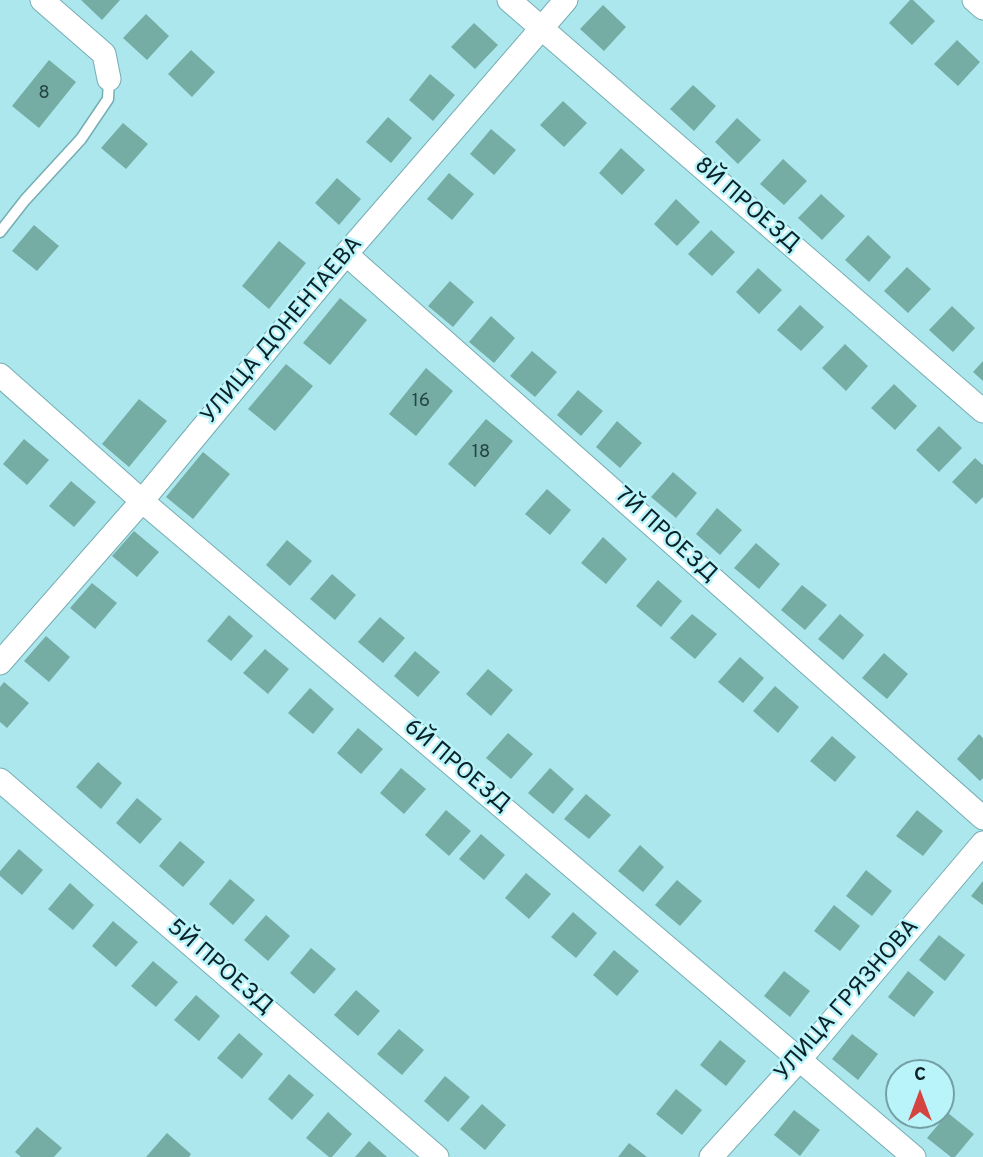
<!DOCTYPE html>
<html>
<head>
<meta charset="utf-8">
<style>
	body { margin:0 }
	#map { position:relative; width:983px; height:1157px; overflow:hidden; background:#ade7ee; font-family:Overpass,sans-serif }
	canvas { display:block }
	.north { position:absolute; left:885px; top:1059px; width:70px; height:70px; box-sizing:border-box; background:#baf4fb; border:2px solid #74a0a5; border-radius:50%; rotate:0deg; font-size:19px; font-weight:700; line-height:28px; text-align:center; color:#0a2225 }
	.north::after { content:''; display:block; margin:auto; width:24px; height:32px; background:#d44542; clip-path:polygon(50% 0,100% 100%,50% 72%,0 100%) }
</style>
</head>
<body>
<div id="map">
<canvas width="983" height="1157"></canvas>
<div class="north">С</div>
</div>
<script>
const c = document.querySelector('canvas').getContext('2d');
c.lineJoin = 'round';
function fillPath(path, color) { c.fillStyle = color; c.fill(path, 'evenodd'); }
function strokePath(path, color, width, dash) { c.strokeStyle = color; c.lineWidth = width; c.lineCap = dash ? 'butt' : 'round'; c.setLineDash(dash || []); c.stroke(path); }
function label(font, color, halo, rows, align = 'center') {
  c.font = font + ' Overpass,sans-serif'; c.lineWidth = 5; c.setLineDash([]); c.textBaseline = 'middle'; c.strokeStyle = halo; c.fillStyle = color; for (const [text, x, y, turn = 0] of rows) {
    c.save(); c.translate(x, y); c.rotate((+turn || 0) * Math.PI / 180); c.textAlign = isNaN(turn) ? turn : align; if (halo) c.strokeText(text, 0, 0); c.fillText(text, 0, 0); c.restore();
  }
}
fillPath(new Path2D(`
	M81,0h39l-18,20z
	M910,0h3l22,21 -23,24 -23,-22z
	M603,5l23,22 -22,24 -24,-22z
	M146,14l23,22 -22,24 -24,-22z
	M474,23l24,22 -23,24 -24,-22z
	M957,40l23,22 -22,24 -24,-22z
	M191,50l24,22 -23,25 -24,-23z
	M49,60l27,22 -37,46 -27,-22z
	M430,74l25,21 -22,26 -24,-21z
	M693,85l23,21 -22,25 -24,-22z
	M563,101l24,22 -23,24 -24,-22z
	M388,117l24,21 -21,25 -25,-21z
	M737,118l24,22 -23,24 -23,-22z
	M123,123l25,21 -22,25 -25,-21z
	M491,129l25,21 -22,25 -24,-21z
	M621,148l24,22 -23,25 -23,-22z
	M783,159l24,22 -23,24 -24,-21z
	M449,173l25,21 -22,26 -25,-21z
	M337,178l24,21 -22,26 -24,-22z
	M821,194l24,22 -23,24 -24,-22z
	M676,199l24,23 -23,24 -23,-22z
	M34,225l25,21 -22,25 -25,-20z
	M711,230l24,22 -23,24 -24,-22z
	M868,235l23,22 -22,25 -24,-22z
	M279,241l27,22 -37,46 -27,-23z
	M907,267l24,22 -23,24 -24,-22z
	M758,268l24,22 -23,24 -23,-22z
	M450,281l24,21 -21,25 -25,-21z
	M340,298l27,22 -37,45 -27,-22z
	M800,305l24,22 -23,24 -24,-21z
	M952,306l23,22 -22,24 -24,-22z
	M491,316l24,22 -21,25 -25,-21z
	M845,344l23,22 -22,25 -24,-23z
	M532,351l25,21 -22,25 -25,-21z
	M983,361v20l-10,-9z
	M286,364l27,22 -38,45 -27,-22z
	M426,368l27,23 -37,45 -27,-22z
	M894,384l23,22 -22,24 -24,-22z
	M578,390l25,21 -22,25 -24,-21z
	M139,399l28,22 -38,46 -27,-23z
	M486,419l27,22 -38,46 -27,-23z
	M617,421l25,22 -22,25 -24,-21z
	M939,426l23,22 -23,24 -23,-22z
	M24,439l25,21 -22,25 -24,-21z
	M203,452l27,22 -37,45 -27,-22z
	M975,458l8,7v32l-7,7 -24,-22z
	M673,472l24,21 -21,25 -25,-21z
	M71,481l25,21 -22,25 -25,-21z
	M547,489l24,21 -21,25 -25,-21z
	M717,508l25,22 -22,25 -24,-21z
	M134,531l25,21 -22,25 -25,-21z
	M603,537l24,22 -21,25 -25,-21z
	M287,540l25,21 -22,25 -24,-21z
	M756,543l24,21 -21,25 -25,-21z
	M332,574l24,21 -21,25 -25,-21z
	M658,580l24,21 -21,26 -25,-21z
	M92,583l25,20 -22,26 -25,-21z
	M802,585l25,20 -22,25 -24,-20z
	M692,614l25,20 -22,25 -25,-21z
	M840,614l24,21 -21,25 -25,-21z
	M229,615l24,21 -22,25 -24,-20z
	M380,617l25,21 -22,25 -25,-21z
	M46,636l24,21 -21,25 -25,-21z
	M265,649l24,20 -21,25 -25,-21z
	M415,651l25,21 -22,25 -24,-21z
	M884,653l24,21 -21,25 -25,-21z
	M740,657l24,21 -21,25 -25,-21z
	M488,669l25,21 -22,26 -25,-22z
	M4,682l25,21 -22,25 -7,-6v-35z
	M775,686l24,21 -21,26 -25,-22z
	M310,688l24,21 -21,25 -25,-21z
	M358,728l25,21 -22,25 -24,-21z
	M508,733l25,21 -22,25 -25,-21z
	M979,734l4,4v40l-3,3 -23,-22z
	M832,736l24,21 -21,25 -25,-21z
	M98,762l24,21 -21,26 -25,-22z
	M401,768l25,21 -22,25 -24,-21z
	M550,768l24,21 -21,25 -25,-21z
	M586,794l25,21 -22,24 -25,-20z
	M137,798l25,21 -22,25 -24,-21z
	M446,810l25,21 -22,25 -24,-21z
	M917,810l26,21 -20,25 -27,-20z
	M481,834l24,21 -21,25 -25,-21z
	M180,841l25,21 -22,25 -24,-21z
	M640,845l24,22 -21,25 -25,-21z
	M19,849l24,21 -21,25 -22,-19v-5z
	M866,870l26,21 -20,25 -26,-20z
	M526,873l25,21 -22,25 -24,-21z
	M230,879l25,21 -22,25 -24,-21z
	M677,880l25,21 -22,25 -25,-21z
	M983,881v24l-12,-9z
	M70,883l24,22 -21,25 -25,-21z
	M834,905l26,21 -20,25 -26,-20z
	M573,912l24,21 -21,25 -25,-21z
	M266,915l24,21 -22,25 -24,-21z
	M113,921l25,21 -22,25 -24,-21z
	M939,935l26,20 -20,26 -26,-21z
	M311,948l25,21 -22,25 -24,-21z
	M614,950l25,21 -22,25 -24,-21z
	M153,961l25,21 -22,25 -25,-21z
	M784,971l26,20 -20,26 -26,-21z
	M908,971l26,21 -20,25 -26,-20z
	M356,990l24,21 -22,25 -24,-21z
	M196,995l24,21 -21,25 -25,-21z
	M399,1029l25,21 -22,25 -25,-21z
	M239,1033l24,21 -21,25 -25,-21z
	M852,1034l26,20 -20,26 -26,-21z
	M720,1040l26,21 -20,25 -26,-21z
	M289,1074l25,21 -22,25 -24,-21z
	M445,1076l25,21 -22,25 -24,-21z
	M676,1089l26,21 -20,25 -26,-21z
	M482,1104l24,21 -21,25 -25,-21z
	M794,1110l26,20 -20,26 -26,-21z
	M328,1112l24,22 -20,23h-3l-23,-19z
	M948,1113l26,21 -19,23h-4l-24,-19z
	M37,1127l25,21 -8,9h-33l-6,-5z
	M167,1133l24,21 -2,3h-43z
	M369,1141l18,16h-32z
	M629,1143l18,14h-29z`), '#75ada5');
const service = new Path2D(`
	M0,232l25,-32 56,-61 27,-40 1,-20`);
const minor = new Path2D(`
	M42,0l62,54 5,25
	M509,0l474,411
	M974,0l9,8
	M346,254l637,564
	M0,375l142,126 772,656
	M0,663l142,-162 204,-247 220,-254
	M0,780l437,377
	M711,1157l89,-98 183,-216`);
strokePath(service, '#75adb4', 13);
strokePath(minor, '#75adb4', 25);
strokePath(service, '#fff', 10);
strokePath(minor, '#fff', 23);
label('19px', '#254545', null, [
	["8",44,94],
	["16",421,402],
	["18",481,453]
]);
label('23px', '#0a2225', '#baf4fb', [
	["8Й ПРОЕЗД",746,206,41],
	["УЛИЦА ДОНЕНТАЕВА",283,331,-50],
	["7Й ПРОЕЗД",665,536,42],
	["6Й ПРОЕЗД",456,767,40],
	["5Й ПРОЕЗД",219,968,41],
	["УЛИЦА ГРЯЗНОВА",848,1001,-49]
]);
</script>
</body>
</html>
